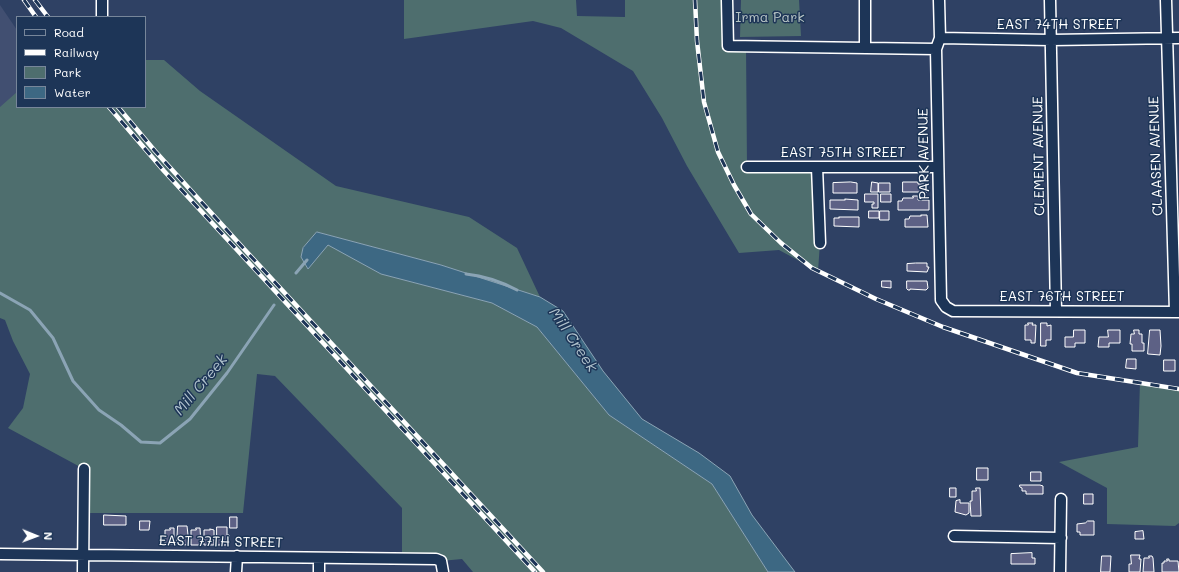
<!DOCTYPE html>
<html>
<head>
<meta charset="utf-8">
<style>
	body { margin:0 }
	#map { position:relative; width:1179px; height:572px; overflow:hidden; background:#2f4164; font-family:Mali,sans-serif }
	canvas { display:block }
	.legend { position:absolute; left:16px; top:16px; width:130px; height:92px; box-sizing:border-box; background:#1d3557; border:1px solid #77869a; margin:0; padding:5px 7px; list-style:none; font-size:12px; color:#fff }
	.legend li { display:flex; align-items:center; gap:8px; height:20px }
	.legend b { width:20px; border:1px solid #77869a }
	.north { position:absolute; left:16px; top:516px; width:40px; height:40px; -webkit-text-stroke:3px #1d3557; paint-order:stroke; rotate:91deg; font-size:11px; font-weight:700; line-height:16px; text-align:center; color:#fff }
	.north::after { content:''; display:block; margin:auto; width:14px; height:18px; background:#fff; clip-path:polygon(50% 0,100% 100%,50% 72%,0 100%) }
</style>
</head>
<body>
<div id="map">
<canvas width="1179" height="572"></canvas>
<ul class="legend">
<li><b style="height:5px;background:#1d3557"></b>Road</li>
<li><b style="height:5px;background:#fff"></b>Railway</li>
<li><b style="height:11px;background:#4e6e6e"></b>Park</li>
<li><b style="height:11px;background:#3d6883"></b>Water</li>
</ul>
<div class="north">N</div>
</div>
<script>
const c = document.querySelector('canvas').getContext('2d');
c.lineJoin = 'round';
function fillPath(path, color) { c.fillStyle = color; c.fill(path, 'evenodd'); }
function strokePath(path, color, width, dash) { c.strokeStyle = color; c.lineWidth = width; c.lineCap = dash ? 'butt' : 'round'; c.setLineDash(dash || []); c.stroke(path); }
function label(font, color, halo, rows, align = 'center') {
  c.font = font + ' Mali,sans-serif'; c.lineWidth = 3; c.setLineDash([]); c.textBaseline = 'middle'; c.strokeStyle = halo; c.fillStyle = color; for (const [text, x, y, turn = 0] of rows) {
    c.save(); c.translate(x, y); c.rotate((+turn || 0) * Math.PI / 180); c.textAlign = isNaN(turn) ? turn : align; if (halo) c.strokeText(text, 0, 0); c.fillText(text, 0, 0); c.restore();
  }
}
fillPath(new Path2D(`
	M0,5l17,25v68l-17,13z`), '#414f71');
fillPath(new Path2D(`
	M404,0h172l1,16 48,1v-17h102l1,46h18l1,120 70,1 3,76 -2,28 -39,-21 -40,3 -52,-87 -25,-48 -29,-47 -72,-43 -28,-7 -129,18z
	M741,0h58l2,36 -61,1z
	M145,60h19l36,31 136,95 133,31 48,31 23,49 -99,-32 -124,-33 -14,16 -2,9 7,12 20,-25 53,30 111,29 45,24 72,88 103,69 56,88h-295l-11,-13 -21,2 -39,-3v-50l-127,-132 -18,-2 -14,139h-159v-44l-76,-41 15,-20 7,-34 -17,-33 -8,-21 -5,-2v-211l17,-15v15h128z
	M1140,382l39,7v134l-4,3 -68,-2v-36l-48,-26 79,-15z`), '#4e6e6e');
const water = new Path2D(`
	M317,232l124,33 99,32 23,14 40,60 39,48 57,34 31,23 22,39 43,57h-27l-56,-88 -103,-69 -72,-88 -45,-24 -111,-29 -53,-29 -20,24 -7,-12 2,-9z`);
fillPath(water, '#3d6883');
strokePath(water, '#8ba4b5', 1);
strokePath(new Path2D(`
	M296,273l11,-13
	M466,274c20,2 34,7 51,16
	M0,293l30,17 23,28 20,43 26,29 22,15 20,17 19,1 30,-24 37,-46 47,-68`), '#8ba4b5', 3);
const building = new Path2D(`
	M851,182l6,1v10h-24v-10z
	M872,182l6,1v9h-7z
	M903,182h15v2h9v8h-24z
	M879,183h11v9h-11z
	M865,194h13v14h-6v-4h2v-2h-9z
	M881,194h10v8h-10z
	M913,196h5v4h11v10h-31v-9h4l1,-3h10z
	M845,199l13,1v10l-28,-1v-9h15z
	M869,211h10v7h-10z
	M880,211h9v9h-9z
	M921,215h6l1,12h-23v-8h4l1,-3h11z
	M839,217h20v10l-25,-1v-8h5z
	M916,263h11v4h2l-2,5 -20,-1v-7z
	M882,281h9v7l-9,-1z
	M907,281h20l1,7 -2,2 -16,-1v1h-2l-1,-1z
	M1028,323h5l-1,2h4l-1,18h-4v-3h-6v-15h3z
	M1041,323h6v3l4,-1v15h-5v6h-5z
	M1074,330h11v13h-10v4h-10v-10h8z
	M1108,330h12v13h-11v4h-11l1,-10h9z
	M1134,330h5v4h3v9h2v8h-12v-7h-2l1,-10h3z
	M1150,330h10l1,16 -1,9 -12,-1z
	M1127,359h9v10l-10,-1z
	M1164,360h11v11h-11z
	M977,468h11v12h-11z
	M1031,472h10v9h-10z
	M1020,485h20l3,1v8h-17v-3h-4v-3l-2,-1z
	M950,488h6v9h-6z
	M976,488h4l1,28h-10l-1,-15h2v-10h4z
	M1084,494h9v10h-9z
	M960,500v3h9v10l-3,2 -11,-3 1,-11z
	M104,515l22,1v9h-22z
	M230,517h7v11h-7z
	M140,521h10l-1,9h-9z
	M1088,521h6v14h-14v-3h-3v-8l8,-1z
	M178,526h9l1,9 -1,10 -10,-1z
	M217,527h10v8h2v3h-2v7h-10z
	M170,528h4v16h-9v-14h5z
	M196,528h4l1,17h-10v-15h5z
	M210,529l4,1v15h-10v-15h6z
	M1143,531l1,8h-9v-7z
	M1032,553v5h3v6h-24v-10z
	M1131,555h9l-1,4h2l-1,13h-11v-8h2z
	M1102,556h9l-1,16h-9z
	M1149,556h3l1,2 1,14h-11l1,-14h5z
	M1167,559h2v2h9l1,11h-17v-9h2v-2h3z`);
fillPath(building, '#5d6185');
strokePath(building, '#fff', 1);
const minor = new Path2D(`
	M727,0l1,46 208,3
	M865,0v47
	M939,0l1,38 -4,11 5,251 5,7 7,4 226,1
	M1050,0l6,311
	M1166,0l9,312
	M102,17v-17
	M940,38l111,2 128,-2
	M747,167h191
	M817,167l3,76
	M954,536l107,2
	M0,554l436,5 5,2 2,11
	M83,572l1,-103
	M236,572l1,-16
	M319,572v-14
	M1060,572l1,-73`);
strokePath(minor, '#fff', 13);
strokePath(minor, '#1d3557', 10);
const rail = new Path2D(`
	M24,0l12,17
	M35,0l13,17
	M695,0l2,41 7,61 14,50 16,33 17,29 30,29 31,25 64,31 67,28 134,46 102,16
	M109,107l55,64 371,401
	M118,107l37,44 90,99 298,322`);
strokePath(rail, '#fff', 4.5);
strokePath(rail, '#1d3557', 3, [9]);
label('14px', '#b8c5c5', '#1d3557', [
	["Irma Park",770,18]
]);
label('14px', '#fff', '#1d3557', [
	["EAST 74TH STREET",1059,25],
	["EAST 75TH STREET",843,153],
	["PARK AVENUE",924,154,-91],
	["CLEMENT AVENUE",1039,156,-91],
	["CLAASEN AVENUE",1156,156,-92],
	["EAST 76TH STREET",1062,297],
	["EAST 77TH STREET",221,542,1]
]);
label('italic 15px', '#b1c3cd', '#1d3557', [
	["Mill Creek",573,340,56],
	["Mill Creek",201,385,-50]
]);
</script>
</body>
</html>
